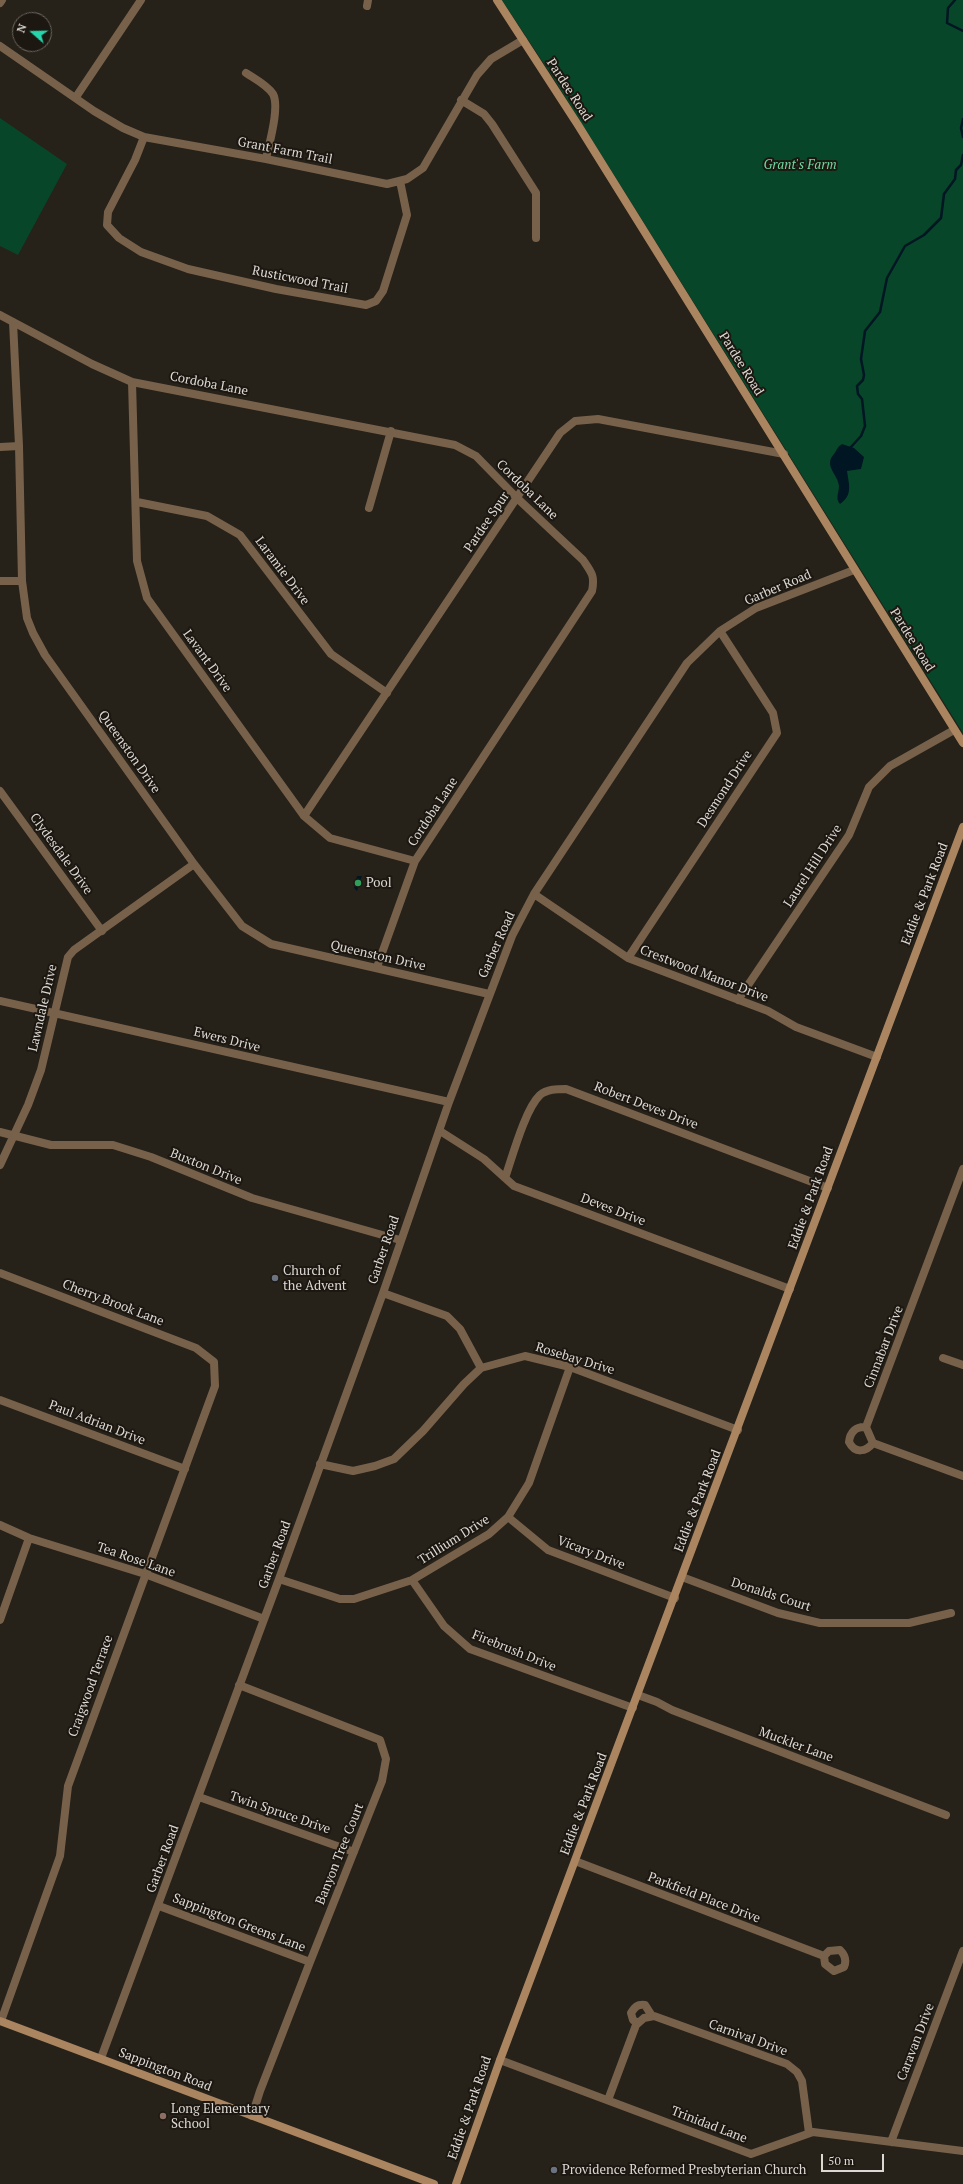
<!DOCTYPE html>
<html>
<head>
<meta charset="utf-8">
<style>
	body { margin:0 }
	#map { position:relative; width:963px; height:2184px; overflow:hidden; background:#262119; font-family:"PT Serif",serif }
	canvas { display:block }
	.north { position:absolute; left:12px; top:12px; width:40px; height:40px; box-sizing:border-box; background:#1c1710; border:1px solid #69655e; border-radius:50%; rotate:290deg; font-size:11px; font-weight:700; line-height:16px; text-align:center; color:#dcd9d4 }
	.north::after { content:''; display:block; margin:auto; width:14px; height:18px; background:#27d5ad; clip-path:polygon(50% 0,100% 100%,50% 72%,0 100%) }
	.scale { position:absolute; left:821px; top:2154px; width:63px; height:18px; box-sizing:border-box; border:2px solid #dcd9d4; border-top:0; padding-left:5px; font-size:12px; line-height:14px; white-space:nowrap; color:#dcd9d4; -webkit-text-stroke:3px #1c1710; paint-order:stroke }
</style>
</head>
<body>
<div id="map">
<canvas width="963" height="2184"></canvas>
<div class="north">N</div>
<div class="scale">50 m</div>
</div>
<script>
const c = document.querySelector('canvas').getContext('2d');
c.lineJoin = 'round';
function fillPath(path, color) { c.fillStyle = color; c.fill(path, 'evenodd'); }
function strokePath(path, color, width, dash) { c.strokeStyle = color; c.lineWidth = width; c.lineCap = dash ? 'butt' : 'round'; c.setLineDash(dash || []); c.stroke(path); }
function label(font, color, halo, rows, align = 'center') {
  c.font = font + ' "PT Serif",serif'; c.lineWidth = 4; c.setLineDash([]); c.textBaseline = 'middle'; c.strokeStyle = halo; c.fillStyle = color; for (const [text, x, y, turn = 0] of rows) {
    c.save(); c.translate(x, y); c.rotate((+turn || 0) * Math.PI / 180); c.textAlign = isNaN(turn) ? turn : align; if (halo) c.strokeText(text, 0, 0); c.fillText(text, 0, 0); c.restore();
  }
}
fillPath(new Path2D(`
	M502,0h461v733l-409,-654z
	M0,118l67,46 -49,91 -18,-9z`), '#08462a');
fillPath(new Path2D(`
	M842,444l12,4 10,9 -3,12 -14,2c2,14 6,24 -7,33 -5,-5 -1,-12 -1,-18 -1,-12 -16,-20 -5,-32 3,-4 3,-7 8,-10z
	M357,876h5l-5,15 -3,-3z`), '#001623');
strokePath(new Path2D(`
	M955,0l-7,8 -1,15 16,8
	M963,119l-2,9 2,9
	M851,447l10,-11 4,-10 -3,-27 -4,-5 -1,-8 6,-6 1,-5 -3,-16 4,-28 15,-19 7,-34 18,-32 19,-11 17,-17 3,-24 11,-15 1,-9 5,-5 2,-10`), '#001623', 2.5);
strokePath(new Path2D(`
	M0,3l2,-3
	M367,6l1,-6
	M0,46l94,65 29,17 21,9 122,22 121,25 20,-5 16,-11 54,-93 14,-16 32,-19
	M246,73c9,6 21,12 27,21 7,13 -4,50 -7,65
	M76,97l65,-97
	M461,100l23,14 8,10 44,69v45
	M144,137l-9,23 -27,52 -1,13 12,13 22,14 47,17 88,20 90,16 10,-4 7,-10 24,-76 -7,-34
	M0,315l92,49 40,18 323,63 21,11 41,42 66,62c9,13 12,16 9,31l-177,270 -38,106
	M13,322l6,124 3,135 5,37 6,15 12,22 149,209 48,62 29,18 218,50
	M132,382l5,179 10,37 157,218 26,22 85,23
	M0,447l19,-1
	M137,502l70,14 33,19 91,119 56,39
	M369,508l22,-77
	M0,581h22
	M0,791l102,140
	M304,816l256,-383 15,-12 23,-2 186,35
	M534,894l94,64 140,53 28,16 81,30
	M628,958l149,-225 -4,-20 -53,-82
	M738,1000l111,-165 20,-48 21,-21 64,-36
	M0,1001l449,101
	M440,1131l44,28 30,27 276,103
	M0,1132l51,13h62l38,12 101,41 148,42
	M0,1165l28,-60 13,-35 27,-113 6,-7 120,-86
	M963,1169l-97,258 7,16 90,33
	M505,1178c7,-20 20,-69 35,-83 7,-6 17,-6 26,-6l262,99
	M0,1273l196,75 18,14 1,24 -147,400 -8,70 -59,165
	M383,1293l64,23 13,13 21,39
	M943,1358l20,7
	M0,1400l185,69
	M866,1427c-10,-1 -16,5 -17,15 6,12 17,10 24,1
	M320,1464l33,7 22,-5 19,-7 29,-28 41,-47 17,-16 44,-12 45,11 168,63
	M508,1517l40,33 127,48
	M0,1525l29,13 116,36 119,45
	M682,1577l96,36 42,10h89l42,-10
	M279,1579l61,20h14l58,-19 77,-46 19,-17 21,-34 41,-116
	M412,1580l32,46 26,23 163,59
	M0,1620l29,-82
	M239,1685l141,55 6,19 -4,22 -72,181 -50,129 -8,25
	M638,1695l19,7 15,8 274,105
	M199,1797l155,55
	M575,1861l249,95 1,8 9,7 10,-4c3,-7 1,-12 -4,-17l-11,1 -5,5
	M159,1906l151,56
	M638,2023l-5,-3 -2,-7c4,-6 6,-9 14,-8l7,11
	M101,2058l178,-479 104,-286 66,-191 63,-166 22,-42 153,-231 33,-32 36,-23 98,-38
	M500,2060l251,94 62,-22 150,19
	M608,2100l28,-75 8,-7 10,-2 133,48 10,8 5,9 7,52
	M891,2142l72,-191`), '#78614a', 8);
strokePath(new Path2D(`
	M497,0l81,125 385,618
	M0,2021l434,163
	M456,2184l44,-124 463,-1233`), '#aa8560', 8);
for (const [x, y, r, color] of [
	[358,883,4,"#2e9e5b"],
	[275,1278,4,"#6b7280"],
	[163,2116,4,"#8d6e63"],
	[554,2170,4,"#6b7280"]
]) { const dot = new Path2D(); dot.arc(x, y, r, 0, 2 * Math.PI); c.fillStyle = color; c.fill(dot); strokePath(dot, '#1c1710', 1.5); }
label('13px', '#dcd9d4', '#1c1710', [
	["Pardee Road",569,90,57],
	["Grant Farm Trail",285,151,11],
	["Rusticwood Trail",300,280,11],
	["Pardee Road",741,364,58],
	["Cordoba Lane",209,384,11],
	["Cordoba Lane",527,490,44],
	["Pardee Spur",487,522,-56],
	["Laramie Drive",282,571,53],
	["Garber Road",778,588,-23],
	["Pardee Road",912,640,58],
	["Lavant Drive",207,661,54],
	["Queenston Drive",129,752,55],
	["Desmond Drive",725,789,-57],
	["Cordoba Lane",433,812,-57],
	["Clydesdale Drive",61,854,54],
	["Laurel Hill Drive",813,866,-57],
	["Eddie & Park Road",925,894,-69],
	["Garber Road",497,945,-66],
	["Queenston Drive",378,956,13],
	["Crestwood Manor Drive",704,974,21],
	["Lawndale Drive",43,1008,-77],
	["Ewers Drive",227,1040,14],
	["Robert Deves Drive",646,1106,21],
	["Buxton Drive",206,1167,22],
	["Eddie & Park Road",811,1198,-70],
	["Deves Drive",613,1210,21],
	["Garber Road",384,1250,-71],
	["Cherry Brook Lane",113,1303,21],
	["Cinnabar Drive",884,1347,-69],
	["Rosebay Drive",575,1359,17],
	["Paul Adrian Drive",97,1423,21],
	["Eddie & Park Road",698,1501,-69],
	["Trillium Drive",454,1540,-32],
	["Vicary Drive",591,1553,21],
	["Garber Road",275,1555,-70],
	["Tea Rose Lane",136,1560,19],
	["Donalds Court",771,1595,18],
	["Firebrush Drive",514,1651,22],
	["Craigwood Terrace",91,1686,-70],
	["Muckler Lane",796,1745,20],
	["Eddie & Park Road",584,1804,-69],
	["Twin Spruce Drive",280,1813,19],
	["Banyon Tree Court",340,1854,-68],
	["Garber Road",163,1859,-70],
	["Parkfield Place Drive",704,1898,21],
	["Sappington Greens Lane",239,1923,21],
	["Carnival Drive",748,2038,20],
	["Caravan Drive",916,2042,-69],
	["Sappington Road",165,2070,21],
	["Eddie & Park Road",470,2108,-71],
	["Trinidad Lane",709,2125,21]
]);
label('italic 13px', '#6ed9a0', '#1c1710', [
	["Grant's Farm",800,165]
]);
label('13px', '#dcd9d4', '#1c1710', [
	["Pool",366,883],
	["Church of",283,1271],
	["the Advent",283,1286],
	["Long Elementary",171,2109],
	["School",171,2124],
	["Providence Reformed Presbyterian Church",562,2170]
], 'left');
</script>
</body>
</html>
